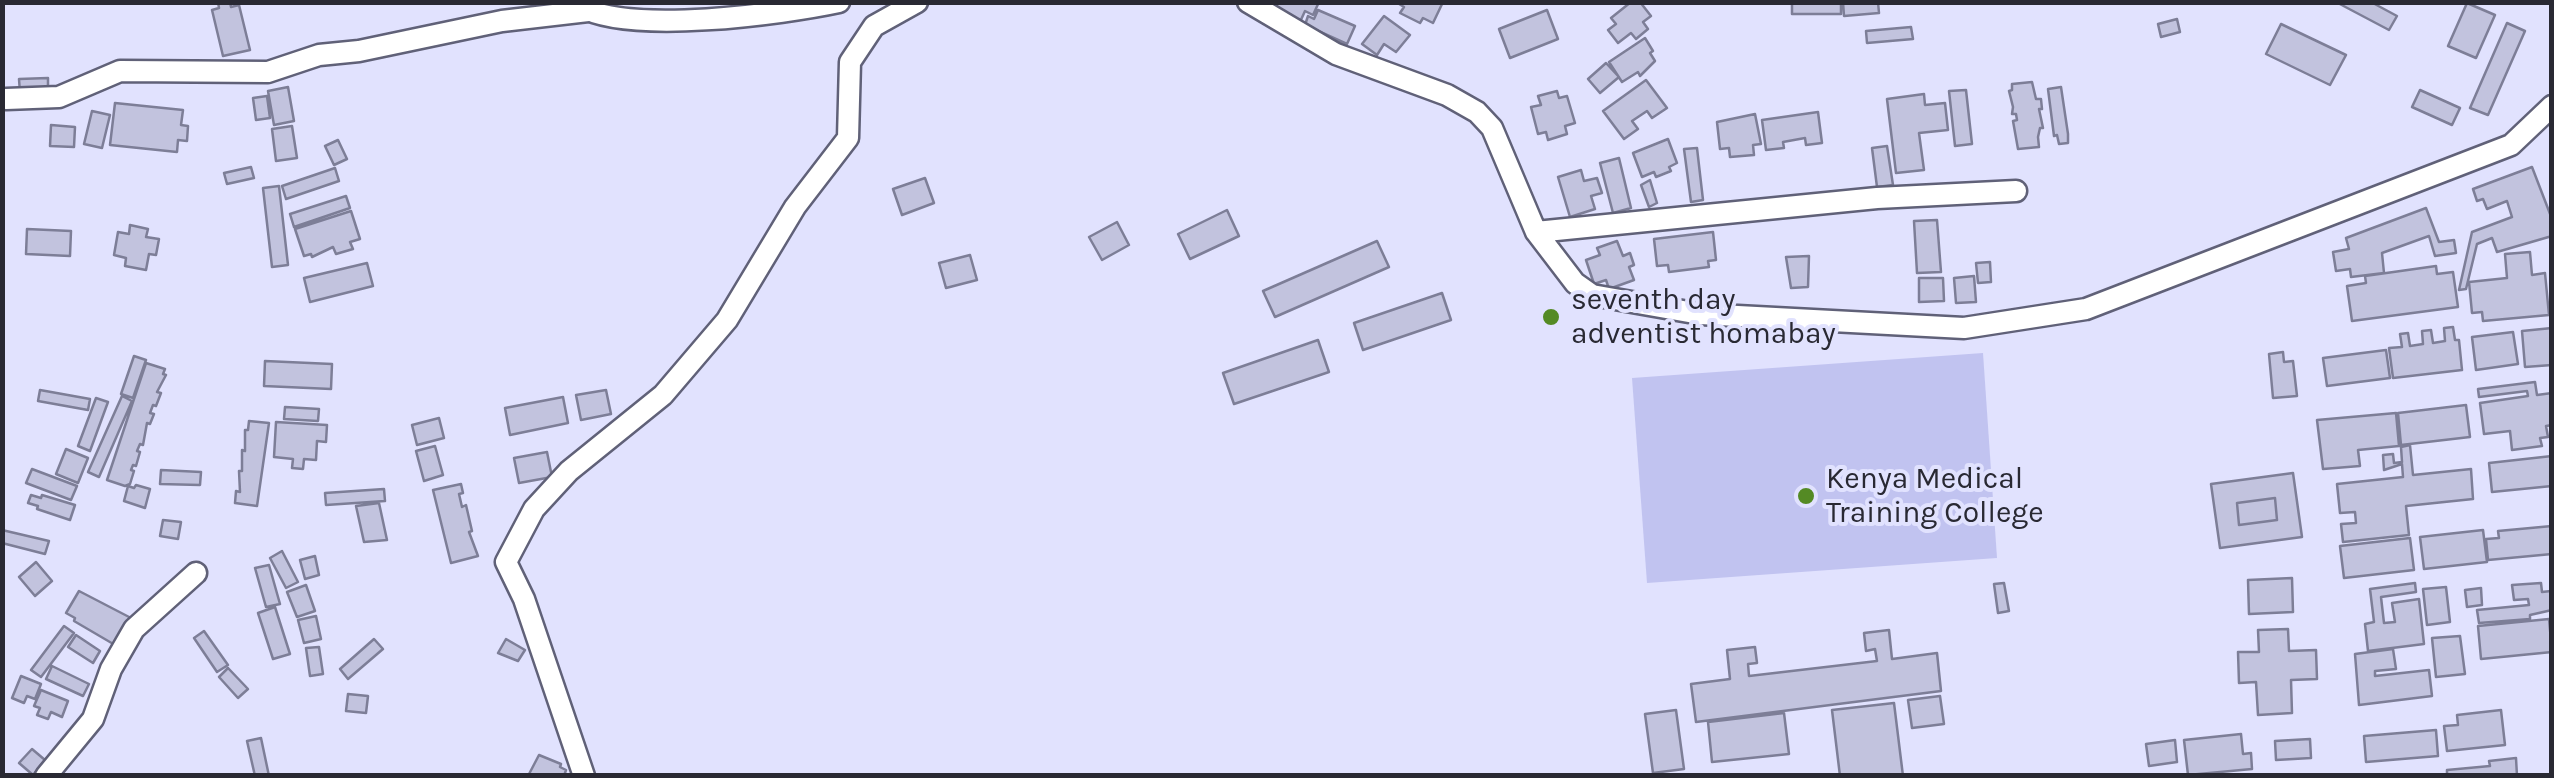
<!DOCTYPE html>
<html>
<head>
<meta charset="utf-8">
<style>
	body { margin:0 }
	#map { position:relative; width:2554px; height:778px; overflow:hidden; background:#e1e2fe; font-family:Karla,sans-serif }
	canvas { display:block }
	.frame { position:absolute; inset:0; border:5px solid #292933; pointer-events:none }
</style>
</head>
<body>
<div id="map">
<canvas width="2554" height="778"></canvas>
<div class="frame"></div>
</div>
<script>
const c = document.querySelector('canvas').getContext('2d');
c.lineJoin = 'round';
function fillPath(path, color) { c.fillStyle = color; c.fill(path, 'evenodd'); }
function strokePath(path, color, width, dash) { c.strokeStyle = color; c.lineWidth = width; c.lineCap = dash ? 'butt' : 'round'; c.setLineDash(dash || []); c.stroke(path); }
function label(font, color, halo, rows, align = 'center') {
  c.font = font + ' Karla,sans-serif'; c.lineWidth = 8; c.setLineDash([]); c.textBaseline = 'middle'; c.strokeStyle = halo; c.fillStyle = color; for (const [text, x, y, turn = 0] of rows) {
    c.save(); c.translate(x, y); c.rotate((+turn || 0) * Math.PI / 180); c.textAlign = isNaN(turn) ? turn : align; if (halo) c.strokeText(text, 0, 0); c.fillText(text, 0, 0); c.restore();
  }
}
fillPath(new Path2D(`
	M1983,353l14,205 -350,25 -15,-205z`), '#c1c3f0');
const building = new Path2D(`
	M218,2h12l1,5 8,-2 11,45 -27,6 -11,-46 7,-2z
	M1275,2h44l-6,13 -8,-4 -5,11 -28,-13z
	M1396,2h47l-10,21 -10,-5 -3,5 -20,-10 4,-6z
	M1631,2h9l11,14 -8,6 5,7 -12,10 -5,-6 -13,10 -10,-13 8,-6 -5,-6z
	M1792,2h49v12h-49z
	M1843,2h35l1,11 -35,3z
	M2336,2h35l26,14 -8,14z
	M2467,3l28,12 -19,43 -28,-12z
	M1318,10l37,16 -8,18 -42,-19 3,-9 6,3z
	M1547,10l11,29 -48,19 -11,-29z
	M1384,16l26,19 -14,17 -12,-8 -7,11 -15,-11z
	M2177,19l3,13 -19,5 -3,-13z
	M2507,23l18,8 -37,84 -18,-7z
	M2281,24l65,31 -16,30 -64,-31z
	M1911,27l2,12 -46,4 -1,-12z
	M1645,38l8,13 -3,2 5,8 -15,15 -2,-4 -16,10 -13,-20z
	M1606,63l13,14 -19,16 -12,-14z
	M48,78v15h-28l-1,-14z
	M1646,80l21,28 -15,10 -5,-7 -15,10 6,8 -14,10 -21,-28z
	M2032,82l4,17h5l1,10h-3l4,19h-3l-2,9 1,10 -21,2 -5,-28 4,-1 -1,-6h-4l1,-7 -4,-16 3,-1v-6z
	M288,87l6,34 -20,4 -6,-34z
	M2061,87l7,47v9l-9,1 -2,-9 -3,1 -6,-47z
	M1966,90l6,54 -17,2 -6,-55z
	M2420,90l40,18 -8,17 -40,-18z
	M1557,91l2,7 8,-2 8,27 -10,3 2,8 -19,6 -2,-8 -8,2 -7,-27 10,-2 -3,-9z
	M1924,94l1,11 20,-2 3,27 -29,3 5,37 -28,3 -9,-74z
	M267,96l3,22 -14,2 -3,-22z
	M115,103l68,7 -2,15 7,1 -1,15 -9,-1 -1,12 -67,-7z
	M92,111l18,4 -8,33 -18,-4z
	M1818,112l4,31 -16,2 -1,-7 -22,4 1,6 -18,2 -4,-30z
	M1755,114l6,30 -8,1 1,10 -24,2 -1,-9 -9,1 -3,-27z
	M51,125l24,2 -1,20 -24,-1z
	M292,126l5,32 -21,3 -4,-32z
	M1668,139l9,24 -8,4 2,4 -15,6 -2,-5 -12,5 -9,-24z
	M338,140l9,19 -13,6 -9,-19z
	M1887,146l6,39 -16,2 -5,-39z
	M1697,148l6,52 -12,2 -7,-53z
	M1619,158l12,50 -18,5 -13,-50z
	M251,167l3,11 -27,6 -3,-11z
	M2532,167l20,52v17l-55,16 -5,-14 -15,6 -11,45 -7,1 13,-58 40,-15 -5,-16 -20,8 -4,-10 -6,2 -4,-12z
	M335,168l4,13 -53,18 -4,-13z
	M1581,170l3,11 13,-3 5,15 -11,3 4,13 -25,8 -12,-40z
	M925,178l9,25 -32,12 -9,-26z
	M1650,180l7,23 -8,4 -8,-22z
	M279,186l9,79 -16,2 -9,-79z
	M346,196l4,12 -56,19 -4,-13z
	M2426,208l13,34 15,-2 2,13 -21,3 -6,-20 -47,17 2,20 -33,4 -1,-8 -14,2 -3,-19 16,-3 -3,-11z
	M1227,210l12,26 -49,23 -12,-25z
	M351,211l9,28 -10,3 3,7 -17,5 -3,-7 -21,10 -1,-3 -7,2 -9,-27z
	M1937,220l4,52 -24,1 -3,-52z
	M1117,222l12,23 -27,15 -13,-23z
	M130,225l18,4 -2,8 13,2 -3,16 -7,-1 -3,16 -21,-4 1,-8 -12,-3 4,-23 11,2z
	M27,229l44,2 -1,25 -44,-2z
	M1713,232l3,28 -8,1 1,6 -40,5 -1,-7 -11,1 -3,-27z
	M1377,241l12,26 -114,50 -12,-26z
	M1617,241l6,15 7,-3 4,12 -5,2 5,13 -25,9 -3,-9 -12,4 -8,-24 14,-5 -3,-7z
	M2530,252l2,23 13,-2 4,42 -66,6 -1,-9 -10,1 -3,-31 38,-4 -2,-24z
	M970,255l7,25 -31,8 -7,-25z
	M1809,256l-1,31 -17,1 -5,-31z
	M1990,262l1,20 -13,1 -2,-20z
	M367,263l6,23 -63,16 -6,-24z
	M2436,266l1,8 16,-2 5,35 -106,14 -5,-35 19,-3 -1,-7z
	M1974,276l2,26 -20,1 -2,-25z
	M1919,278h24l1,23 -25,1z
	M1442,293l9,27 -88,30 -9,-27z
	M2453,327l2,13h4l3,30 -69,8 -4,-30 13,-1 -2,-13 8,-1 2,13 13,-2 -1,-13 9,-1 2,13 12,-2 -1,-13z
	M2552,328v37l-27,2 -3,-36z
	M2513,332l5,32 -42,6 -4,-33z
	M1318,340l11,32 -95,32 -11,-31z
	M2386,350l4,28 -63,8 -4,-28z
	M2283,352l1,10 9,-1 4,35 -24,2 -4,-44z
	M134,356l12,4 -13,38 -12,-4z
	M265,361l67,3 -1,25 -67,-3z
	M146,363l19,6 -2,5 3,1 -9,17 4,1 -5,13 -3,-1 -3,8 4,1 -4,10 -3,-1 -4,22 -3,-1 -3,7 3,1 -4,14 -3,-1 -2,5 3,1 -4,13 -5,2 -18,-6z
	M2535,382l2,13 15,-2v32l-6,1 2,11 -8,1 2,8 -30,4 -2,-19 -26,3 -4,-31 48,-7 -1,-5 -48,6 -1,-8z
	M40,390l50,9 -2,11 -50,-9z
	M606,390l5,24 -30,6 -5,-25z
	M122,396l10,5 -33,76 -11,-5z
	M563,397l5,26 -58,12 -5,-27z
	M96,398l12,4 -18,49 -12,-5z
	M2466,405l4,32 -69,8 -3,-32z
	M285,407l34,2 -1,12 -34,-2z
	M2396,413l3,33 -41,4 2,16 -37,3 -6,-49z
	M439,418l5,20 -27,7 -5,-20z
	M249,421l20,2 -12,83 -22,-3 1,-12 4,1 -1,-21h3v-21l3,1v-21h3z
	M276,422l51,3 -1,17 -9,-1 -1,19 -12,-1 -1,10 -11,-1 1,-9 -19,-2z
	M2410,445l3,30 58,-6 2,30 -67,7 3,29 -66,7 -2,-18 15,-1 -1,-11 -15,1 -3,-29 66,-7 -1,-13 -18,6 -1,-15 10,-1 1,9 8,-1 -1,-15z
	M435,446l8,29 -19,6 -8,-30z
	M66,449l22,9 -10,25 -22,-9z
	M547,452l5,25 -33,6 -5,-25z
	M2552,456v30l-60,6 -3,-29z
	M32,469l45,17 -6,14 -45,-17z
	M161,470l40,2 -1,13 -40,-1z
	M2293,473l9,64 -82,11 -9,-64zM2275,498l2,22 -38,5 -2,-22z
	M461,484l2,9 -4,1 3,13 4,-2 6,26 -3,1 9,24 -27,7 -18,-73z
	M136,485l14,4 -5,19 -21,-7 4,-15 6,2z
	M384,489l1,12 -59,4 -1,-12z
	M31,495l10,3 1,-3 33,10 -5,15 -33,-11 1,-3 -10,-3z
	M2275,498l2,22 -38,5 -2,-22z
	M379,503l8,37 -23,2 -8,-36z
	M163,520l18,2 -3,17 -18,-3z
	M2552,526v28l-64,6 -2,-21 13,-1 -1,-7z
	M2,530l47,11 -4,13 -43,-11z
	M2483,530l4,32 -63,7 -4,-32z
	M2410,538l4,32 -70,8 -4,-32z
	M282,551l16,31 -12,6 -16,-30z
	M315,556l4,19 -14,4 -5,-19z
	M36,562l16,19 -17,15 -16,-19z
	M269,565l11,39 -14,3 -11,-39z
	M2292,578l1,34 -44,2 -1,-34z
	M2004,583l5,28 -11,2 -4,-29z
	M2415,583l1,9 -35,5 3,26 11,-1 -3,-19 27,-4 5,45 -56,7 -3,-27 9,-2 -4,-33z
	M2541,583l1,9 9,-1 1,19 -22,5v4l-51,4 -2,-13 52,-5 -1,-6 -14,1 -2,-15z
	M306,585l9,26 -18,6 -10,-25z
	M2446,587l4,35 -23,3 -4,-36z
	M2481,588l1,17 -15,2 -2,-17z
	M79,591l52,27 -16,27 -41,-24 1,-3 -9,-5z
	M275,607l15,47 -17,5 -15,-46z
	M316,616l5,23 -17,4 -6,-23z
	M2549,619l3,33 -71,7 -3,-33z
	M64,626l10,7 -33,44 -10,-7z
	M2288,629l1,22 27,-1 1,29 -26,1 1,33 -34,2 -2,-33 -17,1 -1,-31h21l-1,-22z
	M1889,630l3,29 45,-6 4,38 -245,31 -5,-38 39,-5 -3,-29 28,-3 2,16 -9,1 1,12 128,-15 -2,-12 -9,2 -2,-18z
	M204,631l24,34 -11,7 -23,-34z
	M76,635l24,16 -7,12 -25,-16z
	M2460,636l5,38 -29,3 -4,-39z
	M374,639l9,10 -35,30 -8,-10z
	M506,639l19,11 -7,11 -20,-8z
	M319,647l4,27 -13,2 -4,-28z
	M2393,649l3,20 -21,2v5l54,-6 3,26 -73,9 -4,-51z
	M52,666l37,18 -6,12 -37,-17z
	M228,668l20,21 -10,9 -19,-21z
	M21,676l20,8 -6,15 -8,-3 -3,7 -12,-5z
	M41,690l27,11 -6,16 -11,-5 -3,7 -11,-4 3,-7 -6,-2z
	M348,694l20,2 -2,17 -20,-2z
	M1940,696l4,28 -32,4 -4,-28z
	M1894,703l9,73h-63l-8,-66z
	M1676,710l8,59 -31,4 -8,-59z
	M2501,710l4,35 -58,6 -3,-25 14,-1 -1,-10z
	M1784,713l5,41 -77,8 -4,-40z
	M2436,730l2,26 -72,6 -2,-26z
	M2241,734l2,20 8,-1 1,16 -64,6 -4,-35z
	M261,738l8,38h-14l-8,-35z
	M2310,739l1,19 -35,2 -1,-19z
	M2175,740l2,22 -28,4 -3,-22z
	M32,749l13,11 -12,15 -14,-12z
	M539,755l22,9 -1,3 6,3 -2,6h-36z
	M2516,758l1,18h-70v-6l43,-4 -1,-5z`);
fillPath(building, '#c2c3de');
strokePath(building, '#7d7e97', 2.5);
const minor = new Path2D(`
	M1248,2l88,52 111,41 30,17 15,16 44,104 39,51 17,12 108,19 264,14 122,-19 425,-164 41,-39
	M580,6c48,29 203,8 259,-4
	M6,99l53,-2 61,-26 148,1 51,-17 40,-4 143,-30 86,-10
	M1536,232l341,-34 139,-7
	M46,776l47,-57 18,-50 23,-40 62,-56
	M584,776l-60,-177 -18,-37 28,-53 35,-38 94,-76 64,-75 68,-113 53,-69 2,-76 24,-36 43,-24`);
strokePath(minor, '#606178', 25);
strokePath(minor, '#fff', 20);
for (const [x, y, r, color] of [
	[1551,317,10,"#548a24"],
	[1806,496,10,"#548a24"]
]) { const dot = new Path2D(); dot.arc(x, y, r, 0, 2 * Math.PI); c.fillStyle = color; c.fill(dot); strokePath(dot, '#e1e2fe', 4); }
label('30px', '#292933', '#e1e2fe', [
	["seventh day",1571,300],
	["adventist homabay",1571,334],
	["Kenya Medical",1826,479],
	["Training College",1826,513]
], 'left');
</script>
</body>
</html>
